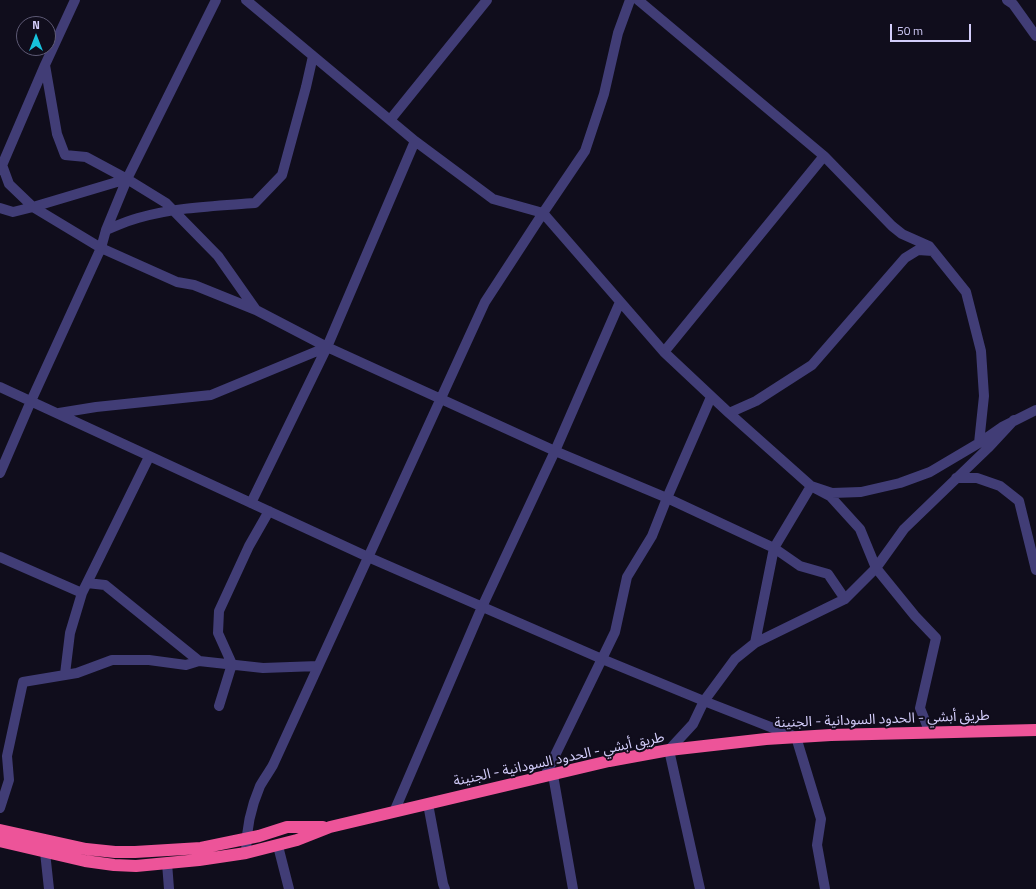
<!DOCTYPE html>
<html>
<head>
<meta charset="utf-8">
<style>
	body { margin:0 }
	#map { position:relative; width:1036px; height:889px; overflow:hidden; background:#100d1c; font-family:"Titillium Web",sans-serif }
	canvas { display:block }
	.north { position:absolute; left:16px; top:16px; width:40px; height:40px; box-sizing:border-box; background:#100d1c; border:1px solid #5e5a75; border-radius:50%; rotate:0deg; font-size:11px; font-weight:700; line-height:16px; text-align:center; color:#d3cdfa }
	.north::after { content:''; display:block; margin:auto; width:14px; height:18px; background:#17c2dc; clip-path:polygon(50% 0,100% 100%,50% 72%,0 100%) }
	.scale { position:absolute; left:890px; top:24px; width:81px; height:18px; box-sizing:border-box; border:2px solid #d3cdfa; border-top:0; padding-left:5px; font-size:12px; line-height:14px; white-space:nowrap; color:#d3cdfa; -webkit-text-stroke:3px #100d1c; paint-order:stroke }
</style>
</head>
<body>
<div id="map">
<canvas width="1036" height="889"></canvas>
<div class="north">N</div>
<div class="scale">50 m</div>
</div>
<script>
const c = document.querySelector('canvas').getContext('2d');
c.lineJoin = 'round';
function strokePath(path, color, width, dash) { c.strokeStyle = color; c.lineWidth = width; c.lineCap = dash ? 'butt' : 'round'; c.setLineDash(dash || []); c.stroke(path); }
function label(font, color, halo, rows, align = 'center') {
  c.font = font + ' "Titillium Web","Noto Sans Arabic",sans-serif'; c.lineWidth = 4; c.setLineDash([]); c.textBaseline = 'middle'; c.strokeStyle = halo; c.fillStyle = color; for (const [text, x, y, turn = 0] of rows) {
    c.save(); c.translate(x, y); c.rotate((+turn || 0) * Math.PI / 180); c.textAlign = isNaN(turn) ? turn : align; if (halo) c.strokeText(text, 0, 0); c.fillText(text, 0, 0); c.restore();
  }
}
strokePath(new Path2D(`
	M75,0l-30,65 12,69 8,21 21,2 41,22 39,24 52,53 38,54
	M246,0l169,141 78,58 50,14 121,139 65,61 82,73 19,10 30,33 16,39 39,48 21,22 -16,70 10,25
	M638,0l186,156 68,70 10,8 27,12 37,46 15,59 3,45 -5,47
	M1007,0l6,4 23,32
	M390,120l97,-120
	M2,165l7,19 24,23 94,-28
	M0,170l45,-105
	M0,208l13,4 20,-5 68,41 76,34 17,3 62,25 71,37 228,104 112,47 107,50 26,18 28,8 17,25
	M106,230c10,-4 21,-9 32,-12 38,-11 78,-12 117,-15l27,-28 24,-88 7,-31
	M664,352l160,-196
	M0,387l368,170 234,102 102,42 92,36 25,82 -4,26 8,44
	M59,413l37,-6 115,-12 116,-48
	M729,413l27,-12 56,-36 93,-107 13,-8 15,1
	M0,473l31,-72 70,-153 5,-18 21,-51 89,-179
	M956,478h21l23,8 19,15 17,69
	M251,503l76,-156 88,-206
	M0,557l82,36
	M87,583l18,2 94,76
	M755,643l19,-95 37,-62 21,7 29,-1 39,-9 30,-11 49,-29 23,-16 34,-17
	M65,674l5,-41 12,-40 67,-136
	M219,706l13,-42 -14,-31 1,-22 30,-65 20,-35
	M553,775l20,114
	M545,776l70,-144 12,-55 25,-41 15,-38 44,-101
	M428,804l15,80 2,5
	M0,808l9,-28 -2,-24 16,-74 54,-9 35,-13h37l37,5 13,-4 64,7 55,-2
	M394,812l88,-205 73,-156 65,-149
	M278,846l11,43
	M45,852l4,37
	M246,853c0,-22 5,-46 14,-67 4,-7 9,-14 13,-21l212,-463 58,-89 42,-62 19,-57 14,-61 12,-33
	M167,863l2,26
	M700,889l-31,-139 24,-26 11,-23 31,-42 20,-16 90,-44 31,-31 28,-39 84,-81 26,-28`), '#413d76', 10);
strokePath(new Path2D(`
	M0,830l86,19 29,3h20l66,-4 58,-12 28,-9h36
	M0,841l85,20 29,4 22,1 63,-6 47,-7 51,-13 33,-13 279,-66 60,-11 97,-11 65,-4 205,-5`), '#ed5499', 12);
label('14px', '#d3cdfa', '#100d1c', [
	["طريق أبشي - الحدود السودانية - الجنينة",882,720,-2],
	["طريق أبشي - الحدود السودانية - الجنينة",559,760,-12]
]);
</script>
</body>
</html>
